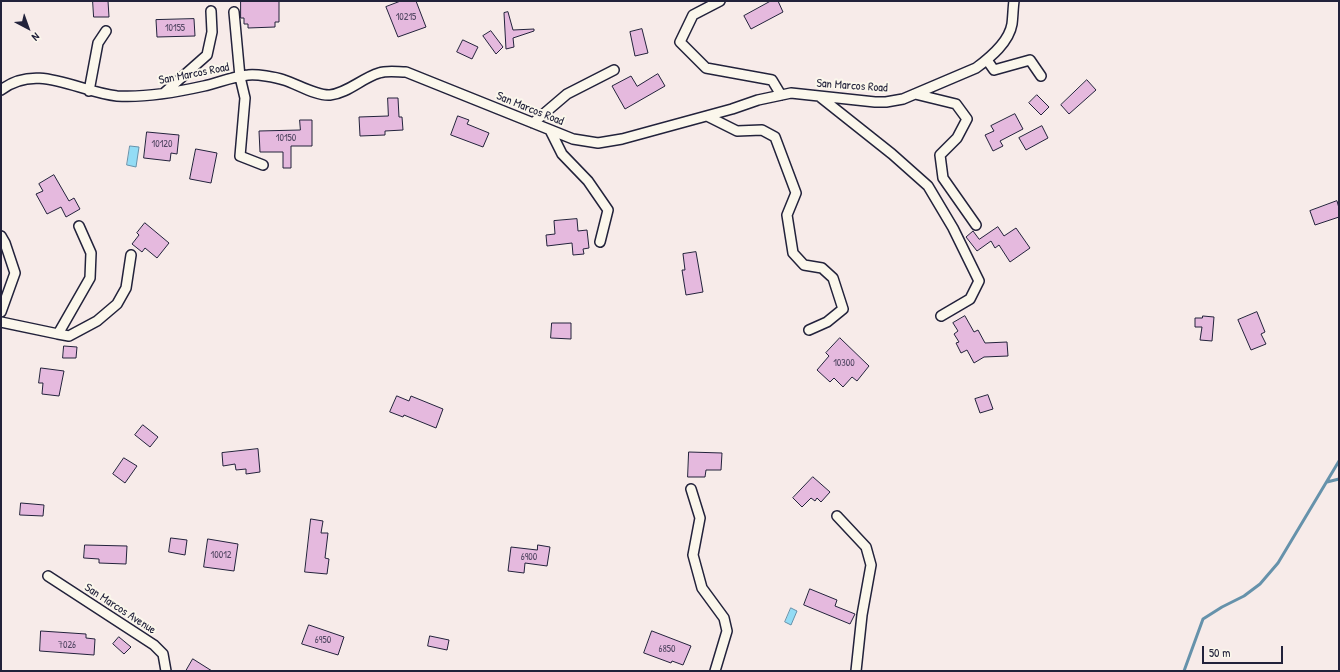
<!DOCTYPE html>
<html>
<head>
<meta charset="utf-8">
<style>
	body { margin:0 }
	#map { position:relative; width:1340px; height:672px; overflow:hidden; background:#f7ebe9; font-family:"Patrick Hand",sans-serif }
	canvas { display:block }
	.frame { position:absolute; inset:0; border:2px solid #22223b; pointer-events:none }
	.north { position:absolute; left:8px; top:8px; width:40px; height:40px; -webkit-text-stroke:3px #fbf7ec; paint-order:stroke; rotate:139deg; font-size:11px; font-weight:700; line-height:16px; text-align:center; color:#22223b }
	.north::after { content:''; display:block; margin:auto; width:14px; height:18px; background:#22223b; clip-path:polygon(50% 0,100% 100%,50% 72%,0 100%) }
	.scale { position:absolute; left:1202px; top:646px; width:81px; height:18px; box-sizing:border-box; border:2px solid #22223b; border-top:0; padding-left:5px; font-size:12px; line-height:14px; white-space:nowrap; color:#22223b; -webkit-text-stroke:3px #fbf7ec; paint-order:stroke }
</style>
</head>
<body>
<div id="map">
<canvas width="1340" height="672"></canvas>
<div class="frame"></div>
<div class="north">N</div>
<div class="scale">50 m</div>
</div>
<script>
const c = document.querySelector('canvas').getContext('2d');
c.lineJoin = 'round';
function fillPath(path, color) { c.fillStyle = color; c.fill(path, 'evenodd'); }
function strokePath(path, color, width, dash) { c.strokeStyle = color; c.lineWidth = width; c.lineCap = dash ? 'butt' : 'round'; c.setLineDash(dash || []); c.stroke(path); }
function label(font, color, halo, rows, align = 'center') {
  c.font = font + ' "Patrick Hand",sans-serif'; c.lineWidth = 4; c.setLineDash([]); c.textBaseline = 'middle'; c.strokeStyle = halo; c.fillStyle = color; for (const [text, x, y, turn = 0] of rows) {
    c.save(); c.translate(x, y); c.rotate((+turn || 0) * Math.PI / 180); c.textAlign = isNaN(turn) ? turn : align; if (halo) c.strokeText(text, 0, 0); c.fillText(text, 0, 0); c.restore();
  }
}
const water = new Path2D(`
	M130,146l9,1 -3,20 -9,-2z
	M791,608l6,3 -6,14 -6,-3z`);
fillPath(water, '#93dcf5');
strokePath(water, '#6692ab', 1);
strokePath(new Path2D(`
	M1327,482l12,-3
	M1184,671l19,-52 19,-12 22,-11 16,-12 18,-21 61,-102`), '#6692ab', 3);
const building = new Path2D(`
	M93,1h15l1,16h-15z
	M241,1h38v21h-4v5l-27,1v-4h-4v-6h-3z
	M401,1h15l10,26 -28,10 -12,-30z
	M771,1h7l5,11 -32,17 -7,-13z
	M508,12l5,18 21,-1v2l-21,7 1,9 -8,2 -2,-36z
	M194,19l1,17 -38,1 -1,-17z
	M642,29l6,24 -13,3 -5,-24z
	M491,31l12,16 -7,7 -13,-18z
	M463,40l15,7 -6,12 -15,-7z
	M658,74l7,12 -40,23 -13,-23 19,-10 6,10z
	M1087,80l9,10 -27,24 -8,-9z
	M1037,95l12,12 -8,8 -12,-12z
	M388,98h10l1,19h3l1,13 -18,1v4l-25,1 -1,-19 29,-1z
	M1015,114l8,15 -23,12 3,5 -10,5 -8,-16 9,-4 -3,-5z
	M458,116l11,4 -2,4 22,9 -6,14 -32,-12z
	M300,120h12v26h-21v22h-8v-16h-23l-1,-21 41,-1z
	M1042,126l6,12 -22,12 -7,-12z
	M147,132l32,3 -2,19 -6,-1 -1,8 -26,-3z
	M196,149l21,4 -6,30 -21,-4z
	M54,175l15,26 5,-3 6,11 -14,8 -5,-10 -14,7 -11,-20 7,-3 -4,-7z
	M1337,201l2,7v9l-24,8 -5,-14z
	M577,219l1,12 9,-1 2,18 -6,1 1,5 -11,1 -1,-12 -25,3 -1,-11 9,-1 -1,-13z
	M145,223l24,20 -12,15 -12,-10 -3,4 -10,-8 7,-9 -2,-2z
	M998,227l6,9 12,-8 14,20 -20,14 -11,-17 -4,3 -4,-7 -14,10 -11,-14 7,-6 6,8z
	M696,252l7,40 -17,3 -4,-25h3l-2,-16z
	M1257,312l8,20 -4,2 5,10 -15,6 -13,-30z
	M965,316l9,16 4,-2 7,13 22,-1 1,14 -24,1 -10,6 -7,-13 -6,3 -5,-10 3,-1 -5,-8 4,-3 -5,-8z
	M1203,316l11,1 -2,24 -12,-1 2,-13h-7v-9h7z
	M552,323h19v16l-20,-1z
	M840,338l29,28 -12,15 -5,-4 -9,10 -9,-9 -4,4 -13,-12 12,-14 -3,-3z
	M64,346l13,1 -1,11h-13z
	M41,368l23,3 -5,25 -17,-2 1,-11h-4z
	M988,395l5,14 -13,4 -5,-14z
	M397,396l12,5 2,-5 32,13 -7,19 -32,-13 -1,2 -13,-5z
	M143,425l15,12 -8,10 -15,-12z
	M258,449l2,23 -14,2v-5l-10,1 -1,-6 -12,2 -1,-13z
	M689,452l33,1 -1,17h-15l-1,7h-17z
	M124,458l13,8 -12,17 -12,-9z
	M813,477l17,15 -9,10 -4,-4 -2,3 -4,-3 -9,9 -9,-9z
	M21,503l23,2 -1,11 -23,-1z
	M311,519l12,2 -2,12h7l-3,25 4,1 -2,15 -22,-2z
	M171,538l16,2 -2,15 -16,-3z
	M208,539l30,5 -4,27 -30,-4z
	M85,545l42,1 -1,18 -27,-1v-4l-15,-1z
	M538,545l12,2 -3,19 -22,-3 -1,10 -16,-2 3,-24 26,3z
	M810,589l27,11 -2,6 20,8 -5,10 -46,-19z
	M309,625l35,12 -6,18 -36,-11z
	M41,631l45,3v4l9,1 -1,16 -54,-4z
	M652,631l39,15 -8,19 -11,-4 -1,2 -27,-10z
	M430,636l19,4 -2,10 -19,-4z
	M119,637l12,10 -7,7 -11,-10z
	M193,659l19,12h-26z`);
fillPath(building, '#e5b9de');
strokePath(building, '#22223b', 1);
const minor = new Path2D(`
	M720,1l-27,14 -13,27 26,26 66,12 9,15
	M234,12l6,65 5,21 -5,58 23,9
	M987,60l7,10 36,-10 11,16
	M1,90c36,-28 77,2 116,6 27,2 60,-4 87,-10 13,-3 31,-10 44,-11 9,-1 27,2 36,5 13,4 32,16 46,15 18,-2 32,-17 49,-22 8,-3 19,-1 27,-1l167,67 25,4 24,-4 110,-30 26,-9 33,-7 84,9h11l17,-3 73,-31c15,-11 33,-26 36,-44 1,-8 1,-16 2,-23
	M89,91l9,-48 8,-12
	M164,93l43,-38 5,-23 -1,-21
	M915,94l41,10 11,15 -10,19 -17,17 3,23 33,47
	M819,96l73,58 36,32 25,42 26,53 -9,18 -29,17
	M707,116l30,15 25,-1 13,7 21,56 -9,22 6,38 11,12 18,3 11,10 10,31 -16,13 -18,8
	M533,123l34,-29 47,-24
	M550,130l12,24 26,27 20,29 -8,32
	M1,236l4,7 10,30 -14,39
	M1,322l57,12 32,-56 1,-25 -12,-27
	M58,334l11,2 28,-15 20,-17 9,-16 5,-33
	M691,489l9,29 -7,37 9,33 22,30 3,13 -12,40
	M837,516l29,31 5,18 -9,50 -6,56
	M48,576l106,69 9,9 3,17`);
strokePath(minor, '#22223b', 12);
strokePath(minor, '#fbf7ec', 9);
label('10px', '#534864', null, [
	["10215",406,17],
	["10155",175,28],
	["10150",286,138],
	["10120",162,144],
	["10300",844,363],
	["10012",221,555],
	["6900",529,557],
	["6950",323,640],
	["7026",67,645],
	["6850",667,649]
]);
label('12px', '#22223b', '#fbf7ec', [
	["San Marcos Road",194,74,-11],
	["San Marcos Road",852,86,4],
	["San Marcos Road",530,109,22],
	["San Marcos Avenue",120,609,33]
]);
</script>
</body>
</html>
